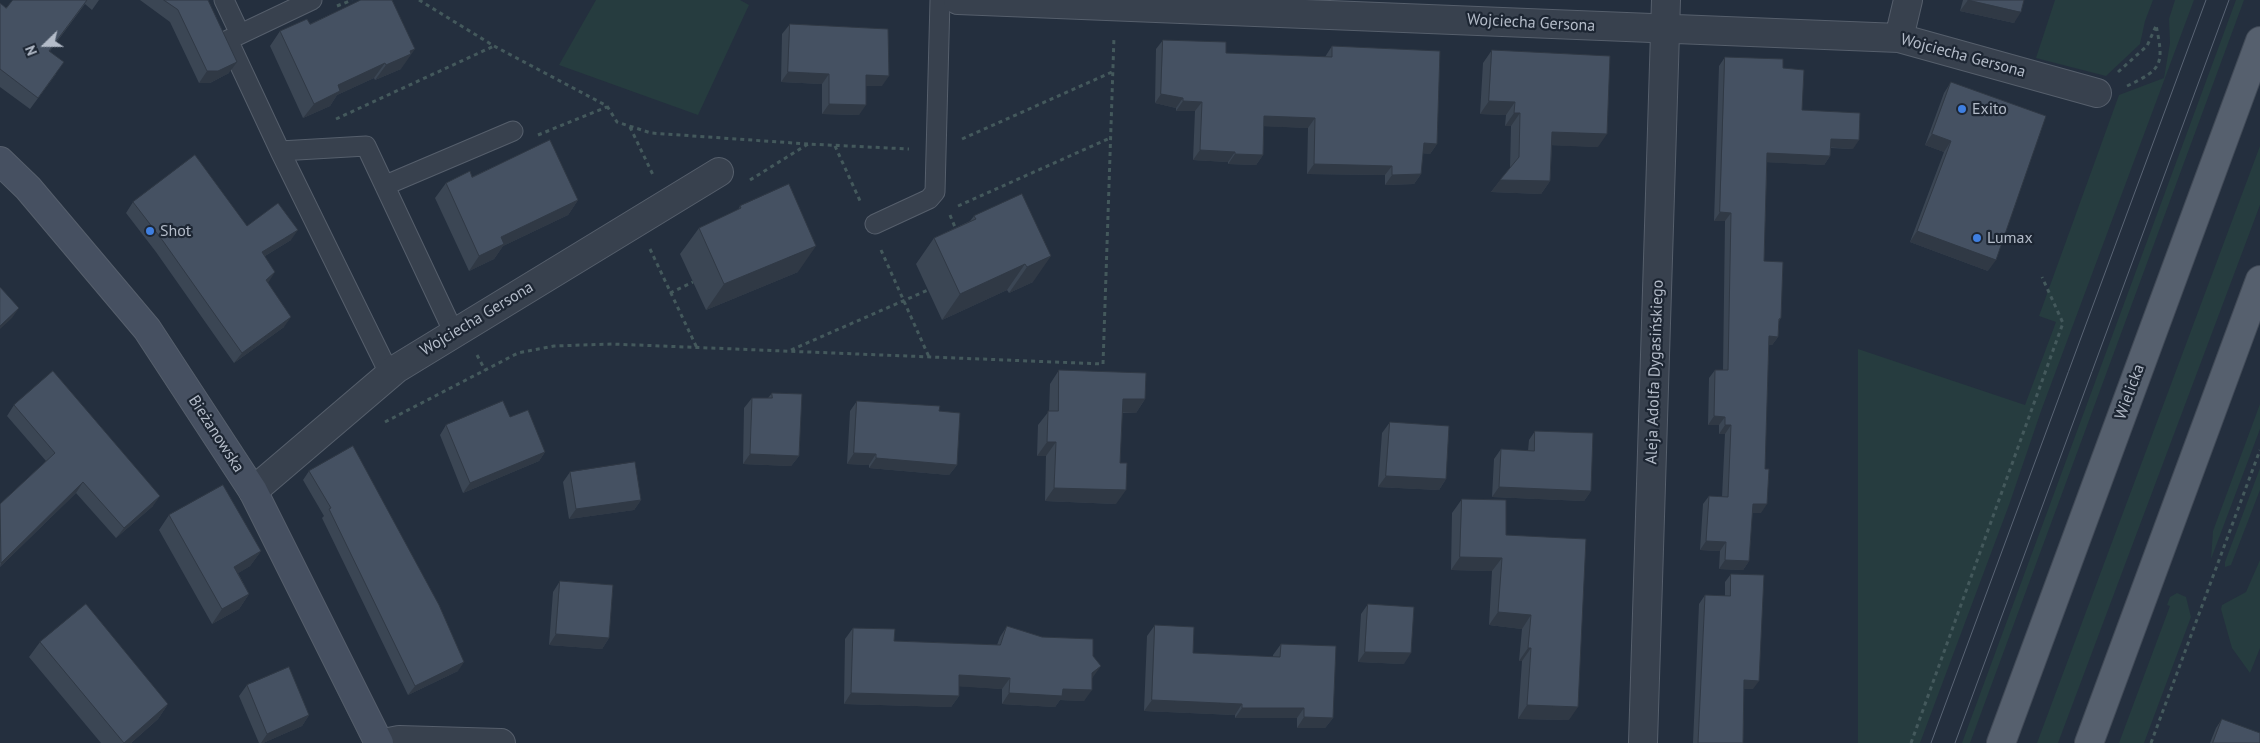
<!DOCTYPE html>
<html>
<head>
<meta charset="utf-8">
<style>
	body { margin:0 }
	#map { position:relative; width:2260px; height:743px; overflow:hidden; background:#242f3e; font-family:"PT Sans",sans-serif }
	canvas { display:block }
	.north { position:absolute; left:20px; top:20px; width:50px; height:50px; -webkit-text-stroke:4px #1d2633; paint-order:stroke; rotate:248deg; font-size:14px; font-weight:700; line-height:20px; text-align:center; color:#b4bcc9 }
	.north::after { content:''; display:block; margin:auto; width:18px; height:22px; background:#b4bcc9; clip-path:polygon(50% 0,100% 100%,50% 72%,0 100%) }
</style>
</head>
<body>
<div id="map">
<canvas width="2260" height="743"></canvas>
<div class="north">N</div>
</div>
<script>
const c = document.querySelector('canvas').getContext('2d');
c.lineJoin = 'round';
function fillPath(path, color) { c.fillStyle = color; c.fill(path, 'evenodd'); }
function strokePath(path, color, width, dash) { c.strokeStyle = color; c.lineWidth = width; c.lineCap = dash ? 'butt' : 'round'; c.setLineDash(dash || []); c.stroke(path); }
function label(font, color, halo, rows, align = 'center') {
  c.font = font + ' "PT Sans",sans-serif'; c.lineWidth = 4.5; c.setLineDash([]); c.textBaseline = 'middle'; c.strokeStyle = halo; c.fillStyle = color; for (const [text, x, y, turn = 0] of rows) {
    c.save(); c.translate(x, y); c.rotate((+turn || 0) * Math.PI / 180); c.textAlign = isNaN(turn) ? turn : align; if (halo) c.strokeText(text, 0, 0); c.fillText(text, 0, 0); c.restore();
  }
}
fillPath(new Path2D(`
	M596,0h144l9,5 -51,110 -139,-50z
	M2055,0h98l-8,21 -5,23 -34,32 -70,-18z
	M2175,0h19l-153,411 -32,94 -89,238h-62v-394l167,56 31,-83 -17,-6 80,-221 45,-17 6,-35 -1,-24z
	M2236,0h8l-274,743h-8z
	M2260,146v59l-202,538h-21z
	M2260,404v25l-49,130 2,-28z
	M2260,468v22l-29,75 -6,2v-5z
	M2260,560v88l-10,25 -18,-25 -11,-39 1,-4 24,-13z
	M2177,593l9,4 5,20 -47,126h-25l51,-137 -3,-1 3,-8z`), '#263c3f');
const lane = new Path2D(`
	M224,0l16,34
	M312,0l-84,40 52,111 86,-5 88,187
	M280,151l110,224
	M386,185l127,-54
	M875,224l54,-25 6,-7 5,-192`);
const street = new Path2D(`
	M958,0l941,38 198,55
	M1899,38l9,-38
	M253,491l143,-122 323,-197
	M384,743l15,-3 102,3
	M1643,743l23,-743`);
const secondary = new Path2D(`
	M0,161l28,27 119,141 106,162 126,252`);
const primary = new Path2D(`
	M2001,743l259,-702
	M2089,743l171,-463`);
strokePath(lane, '#565f6c', 21);
strokePath(street, '#565f6c', 30);
strokePath(secondary, '#565f6c', 30);
strokePath(primary, '#414a57', 30);
strokePath(new Path2D(`
	M419,0l75,46 113,60 10,16 34,11 157,11
	M337,6l15,-6
	M2118,72l29,-26 9,-20
	M2127,86c36,-17 37,-22 29,-61
	M336,119l158,-73
	M630,127l24,50
	M538,135l69,-28
	M962,139l150,-67
	M835,146l26,57
	M750,180l58,-36 101,5
	M958,206l152,-68
	M950,215l7,17
	M650,249l47,99
	M881,250l48,107
	M670,293l23,-11
	M791,350l137,-60
	M477,355l8,15
	M385,422l133,-69 36,-7 58,-2 491,20 11,-327
	M1911,743l152,-420 -21,-46
	M2151,743l109,-293`), '#44595c', 3, [4, 4]);
strokePath(lane, '#38414e', 19);
strokePath(street, '#38414e', 28);
strokePath(secondary, '#465061', 28);
strokePath(primary, '#56606e', 28);
strokePath(new Path2D(`
	M1931,743l275,-743
	M1955,743l274,-743`), '#5a6575', 1);
fillPath(new Path2D(`
	M13,0h86l-7,10 -7,-6 -35,47 6,23 -26,35 -30,-22v-84l6,5z
	M140,0h68l21,73 -19,10h-11l-29,-61z
	M1963,0h61l-10,23 -54,-12z
	M310,24l91,45 -26,11 -1,-2 -37,17 -7,11 -27,12 -33,-72 10,-15z
	M790,24l92,62h-16l-7,29 -37,-1v-30l-41,-2 1,-48z
	M1163,40l63,13 99,4 7,-11 105,98 -7,10 -7,-1 -2,21 -7,10 -29,1v-10l-78,-1 1,-46 -44,-2 -1,29 -7,10 -28,-1v-2l-35,-2 2,-49h-19v-3l-21,-5 1,-54z
	M1492,50l106,97 -46,-2 -2,36 -9,13 -50,-2 19,-24 1,-42h-6l1,-11 -26,-1 3,-51z
	M1725,57l58,11 19,42 51,39 -22,-1 -1,8 -6,9 -57,-3 -3,99 17,57 -2,3 -1,16 -6,8h-3l-8,168h-9l-3,48 -6,9 -24,-1 1,-18 -20,-1 3,-46 6,-8 13,1 3,-63h-6v-9h-11l1,-47 6,-8h8l2,-149h-11l5,-155z
	M1951,82l37,189 -78,-29 34,-90 -19,-7 19,-52z
	M472,177l106,23 -10,15 -65,31 -9,13 -25,12 -34,-73 11,-15z
	M1022,194l11,88 -24,11 -2,-3 -65,30 -26,-56 18,-26 36,-17 4,-5z
	M133,202l114,24 44,14 -26,16 3,27 16,44 -50,36 -78,-111 -30,-39z
	M740,206l58,66 -92,38 -26,-56 19,-26 39,-18z
	M1059,370l86,29 -9,14h-14l-6,91 -71,-3 1,-45h-9l1,-31 11,-14 1,-27z
	M772,393l27,63 -8,10 -48,-2 1,-56 8,-10h16z
	M857,401l82,10 18,54 -8,10 -80,-7v-3l-22,-1 3,-53z
	M14,405l139,101 -37,32 -40,-45 -76,74v-63l46,-43 -39,-45z
	M510,417l35,35 -6,9 -76,32 -23,-58 6,-10z
	M1390,422l56,57 -7,11 -61,-3 4,-54z
	M1535,431l56,60 -7,10 -92,-4 2,-38 7,-10 27,2 1,-11z
	M309,471l149,200 -50,24 -86,-177 2,-2 -21,-36z
	M570,472l71,28 -7,10 -65,9 -6,-37z
	M1462,499l44,36 63,185 -51,-1 4,-58h-3l3,-32 -33,-4 3,-54 -41,-1 1,-57z
	M169,515l92,36 -11,15 -12,7 11,21 -10,15 -27,15 -53,-94z
	M1731,574l22,115h-9l-1,54h-50l6,-139 6,-9 20,1v-14z
	M560,581l49,57 -7,11 -53,-4 4,-53z
	M1368,604l36,60 -46,-2 3,-48z
	M1155,625l38,28 80,4v-2l8,-11 52,74 -8,10h-28v-10h-62v-3l-91,-4 3,-75z
	M1007,626l86,51 -1,1 -8,23 -24,-1 -5,7 -53,-3v-15l-43,-3v10l-8,11 -107,-3 1,-65 8,-11 41,13 103,4 3,-8z
	M40,642l128,62 -10,15 -27,24h-30l-72,-86z
	M247,685l62,30 -7,11 -39,17h-4l-20,-47z
	M2222,719l38,24h-50l6,-15z`), '#3b4654');
fillPath(new Path2D(`
	M1968,0l53,12 -7,11 -54,-12z
	M415,49l-14,20 -26,11 11,-15z
	M237,62l-8,11 -19,10h-11l8,-12z
	M385,63l-11,15 -37,17 -7,11 -27,12 11,-14 24,-19z
	M788,72l41,2 -7,10 -41,-2z
	M866,75l23,1 -7,10h-23z
	M1161,94l22,4 -7,10 -21,-5z
	M1183,101l19,1 -7,9h-19z
	M1489,101l26,1 -9,13 -26,-1z
	M829,104l37,1 -7,10 -37,-1z
	M1514,113h6l-9,13h-6z
	M1264,116l51,2 -7,10 -51,-2z
	M1552,132l55,2 -9,13 -55,-2z
	M1932,134l19,7 -7,11 -19,-7z
	M1831,139l28,1 -6,9 -28,-2z
	M1424,143l13,1 -7,10 -13,-1z
	M1200,150l35,2 -7,10 -35,-2z
	M1767,153l63,3 -6,9 -63,-3z
	M1235,154l28,1 -7,10 -28,-1z
	M1314,164l78,2 -7,9 -78,-1z
	M1421,174l-7,10 -29,1 7,-10z
	M1500,180l50,1 -9,13 -50,-2z
	M578,200l-10,15 -65,31 -9,13 -25,12 10,-15 22,-19z
	M1720,212l11,1 -6,8h-11z
	M298,230l-7,10 -36,22 7,-10z
	M1917,231l79,29 -8,11 -78,-29z
	M816,246l-18,26 -92,38 18,-26z
	M1051,256l-18,26 -24,11 18,-26z
	M1025,264l-18,26 -65,30 18,-26z
	M275,272l-7,11 -2,-3z
	M19,308l-7,10 -12,11v-3z
	M291,317l-7,10 -50,36 8,-10z
	M1769,336l9,1 -6,8h-9z
	M1123,399h22l-9,14 -23,-1z
	M1714,416l11,1 -6,8h-11z
	M1725,425h6l-6,9h-6z
	M1047,442h9l-10,14h-9z
	M545,452l-6,9 -76,32 7,-10z
	M854,453l22,1 -7,11 -22,-1z
	M750,454l49,2 -8,10 -48,-2z
	M876,458l81,7 -8,10 -80,-7z
	M1386,476l60,3 -7,11 -61,-3z
	M83,482l-7,11 -76,74 1,-4z
	M1499,487l92,4 -7,10 -92,-4z
	M1054,488l72,2 -10,14 -71,-3z
	M160,496l-7,10 -37,32 8,-10z
	M641,500l-7,10 -65,9 7,-10z
	M1753,504h14l-6,9h-14z
	M1706,541l20,1 -6,9 -20,-1z
	M261,551l-11,15 -26,16 10,-15z
	M1460,557l42,1 -10,13 -41,-1z
	M1725,560l24,1 -6,9 -24,-1z
	M249,594l-10,15 -27,15 10,-15z
	M1498,612l33,3 -9,14 -33,-4z
	M556,634l53,4 -7,11 -53,-4z
	M1528,648h3l-9,13h-3z
	M1365,652l46,1 -7,11 -46,-2z
	M464,662l-6,9 -50,24 7,-9z
	M1101,666l-8,11 -8,7 7,-11z
	M959,675l51,3 -8,11 -50,-3z
	M1744,680l15,1 -6,8h-14z
	M1063,689l29,1 -8,11 -24,-1 -5,7 -53,-3 7,-11z
	M851,693l108,3 -8,11 -107,-3z
	M1152,700l90,4 -7,11 -91,-4z
	M168,704l-10,15 -27,24h-7z
	M1527,705l51,2 -9,13 -51,-1z
	M1242,708h62l-7,10h-62z
	M309,715l-7,11 -39,17h-2l6,-9z
	M1304,717l29,1 -8,10h-28z`), '#303945');
const building = new Path2D(`
	M13,0h74l-38,51 15,11 -26,36 -38,-29v-66l6,5z
	M164,0h44l29,62 -19,9h-11l-29,-61z
	M361,0h31l23,49 -5,2 1,3 -25,11 -1,-2 -47,22 2,6 -26,13 -34,-73 27,-12 3,5z
	M1968,0h56l-3,12z
	M790,24l98,5 1,47 -23,-1v30l-37,-1v-30l-41,-2z
	M1163,40l63,2v11l106,4v-11l108,5 -3,93 -13,-1 -3,31 -29,1v-9l-78,-2 1,-46 -51,-2 -1,39 -28,-1v-2l-35,-2 2,-48 -19,-1v-3l-22,-4z
	M1492,50l118,6 -3,78 -55,-2 -2,49 -50,-1 19,-23 1,-44h-6l1,-11 -26,-1z
	M1725,57l58,2v9l21,2 -2,40 58,3 -1,27 -28,-1 -1,17 -63,-3 -3,108 19,1 -2,56 -2,1 -1,18 -9,-1 -4,133h4l-2,35h-14l-4,57 -24,-1 1,-18 -20,-1 3,-45 19,1 3,-72h-6v-8l-11,-1 1,-46h13l3,-157 -11,-1z
	M1951,82l95,34 -50,144 -79,-29 34,-90 -19,-7z
	M550,140l28,60 -77,37 3,7 -25,12 -33,-73 24,-12 2,6z
	M195,155l52,71 31,-23 20,27 -36,22 13,20 -9,8 25,37 -49,36 -79,-112 -30,-39z
	M789,184l27,62 -92,38 -25,-56 42,-20 -1,-2z
	M1022,194l29,62 -24,11 -2,-3 -65,30 -26,-56 42,-19 -2,-3z
	M0,287l19,21 -19,18z
	M1059,370l87,3 -1,26h-22l-3,64h7l-1,27 -72,-2 2,-46h-9l1,-31h10z
	M53,371l107,125 -36,32 -41,-46 -82,81 -1,-59 55,-51 -41,-48z
	M772,393l30,1 -3,62 -49,-2 2,-56h20z
	M503,401l7,16 18,-7 17,42 -75,31 -24,-58z
	M857,401l83,5 -1,5 21,2 -3,52 -81,-7v-4l-22,-1z
	M1390,422l59,4 -3,53 -60,-3z
	M1535,431l58,2 -2,58 -92,-4 2,-38 33,2z
	M353,446l86,159 25,57 -49,24 -86,-177 2,-1 -22,-37z
	M635,462l6,38 -65,9 -6,-37z
	M223,485l38,66 -27,16 15,27 -27,15 -53,-94z
	M1462,499l44,1v35l80,4 -8,168 -51,-2 4,-57h-3l3,-33 -33,-3 4,-54 -42,-1z
	M1731,574l33,1 -5,106 -15,-1 -1,63h-45l7,-148 25,1z
	M560,581l53,4 -4,53 -53,-4z
	M86,604l82,100 -44,39 -84,-101z
	M1368,604l46,3 -3,46 -46,-1z
	M1155,625l39,2 -1,26 87,4 1,-13 55,2 -3,72 -29,-1v-9h-62v-4l-90,-4z
	M1007,626l35,11 51,2v17l8,10 -9,7v17l-29,-1 -1,7 -53,-3 1,-15 -51,-3v21l-108,-3 2,-65 42,1 -1,12 106,4z
	M289,667l20,48 -42,19 -20,-49z
	M2222,719l38,14v10h-47z`);
fillPath(building, '#455162');
strokePath(building, '#303945', 1);
for (const [x, y, r, color] of [
	[1962,109,5,"#3f7fe0"],
	[150,231,5,"#3f7fe0"],
	[1977,238,5,"#3f7fe0"]
]) { const dot = new Path2D(); dot.arc(x, y, r, 0, 2 * Math.PI); c.fillStyle = color; c.fill(dot); strokePath(dot, '#1d2633', 2); }
label('16px', '#b4bcc9', '#1d2633', [
	["Wojciecha Gersona",1531,23,3],
	["Wojciecha Gersona",1963,56,15],
	["Wojciecha Gersona",477,319,-31],
	["Aleja Adolfa Dygasińskiego",1655,372,-88],
	["Wielicka",2130,392,-70],
	["Bieżanowska",216,434,57]
]);
label('16px', '#b4bcc9', '#1d2633', [
	["Exito",1972,109],
	["Shot",160,231],
	["Lumax",1987,238]
], 'left');
</script>
</body>
</html>
